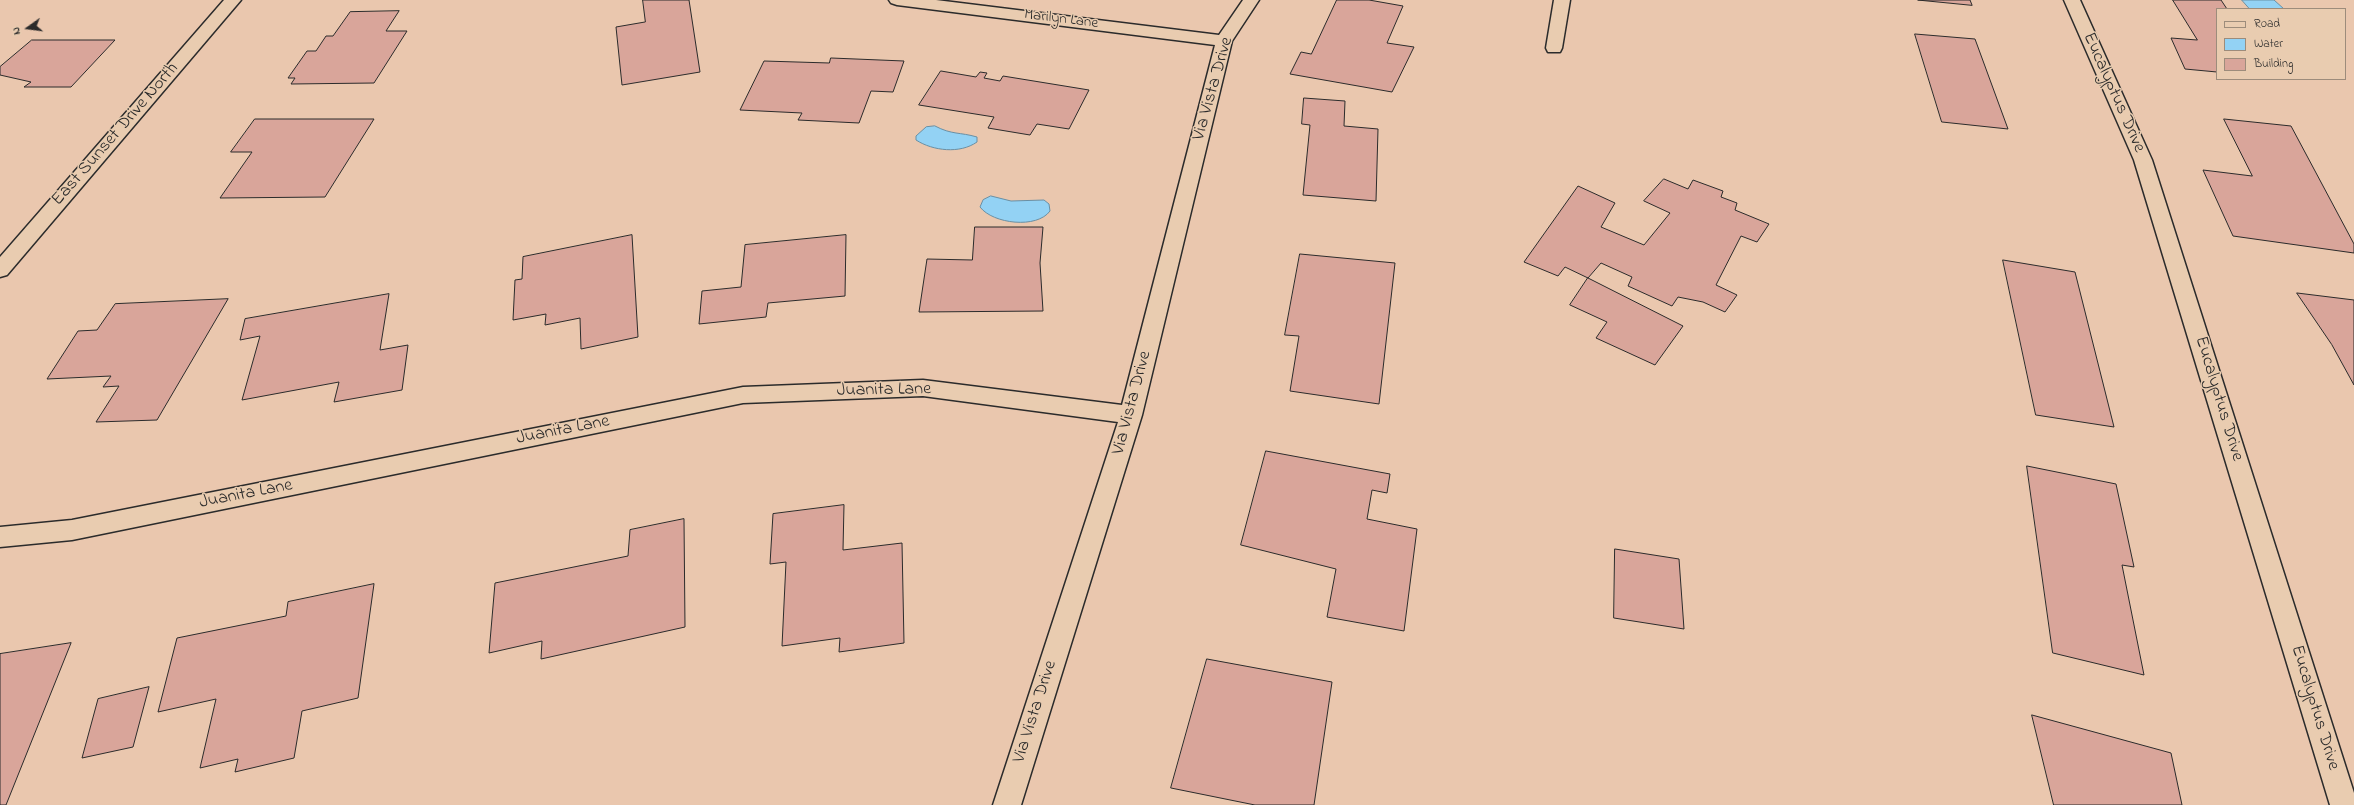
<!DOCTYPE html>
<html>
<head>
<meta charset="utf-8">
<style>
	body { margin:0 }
	#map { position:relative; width:2354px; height:805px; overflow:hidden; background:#eac7ae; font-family:"Indie Flower",sans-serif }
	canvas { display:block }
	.legend { position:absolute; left:2216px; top:8px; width:130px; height:72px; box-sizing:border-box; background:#e9ccb0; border:1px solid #9d8c7b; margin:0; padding:5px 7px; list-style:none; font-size:12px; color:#2b2b2b }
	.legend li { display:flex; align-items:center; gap:8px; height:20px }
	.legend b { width:20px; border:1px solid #9d8c7b }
	.north { position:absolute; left:8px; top:8px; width:40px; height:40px; -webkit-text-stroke:3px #e9ccb0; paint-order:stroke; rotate:256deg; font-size:11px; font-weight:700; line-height:16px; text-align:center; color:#2b2b2b }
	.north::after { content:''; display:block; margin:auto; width:14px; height:18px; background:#2b2b2b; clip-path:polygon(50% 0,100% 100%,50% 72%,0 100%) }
</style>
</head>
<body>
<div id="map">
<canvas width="2354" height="805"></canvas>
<ul class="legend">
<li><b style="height:5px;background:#e9ccb0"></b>Road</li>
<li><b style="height:11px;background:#93d2f4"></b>Water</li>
<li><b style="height:11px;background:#d9a59a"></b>Building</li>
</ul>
<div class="north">N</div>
</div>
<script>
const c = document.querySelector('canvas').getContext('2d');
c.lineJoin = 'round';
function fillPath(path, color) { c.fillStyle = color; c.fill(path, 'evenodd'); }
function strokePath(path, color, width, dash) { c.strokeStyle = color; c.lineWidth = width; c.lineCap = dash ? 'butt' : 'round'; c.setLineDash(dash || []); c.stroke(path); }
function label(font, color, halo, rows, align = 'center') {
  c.font = font + ' "Indie Flower",sans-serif'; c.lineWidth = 3; c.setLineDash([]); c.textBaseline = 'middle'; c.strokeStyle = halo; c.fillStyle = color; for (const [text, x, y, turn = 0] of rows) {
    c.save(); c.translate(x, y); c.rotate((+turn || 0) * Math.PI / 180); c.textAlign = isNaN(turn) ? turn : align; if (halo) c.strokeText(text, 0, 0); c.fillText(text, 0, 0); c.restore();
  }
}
const water = new Path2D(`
	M2242,0h32l10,9h-34z
	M935,126c17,9 25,6 42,11v5c-17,12 -44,9 -61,-2v-4l10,-9z
	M991,196l20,5 33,-1 5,4 1,7c-13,18 -57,13 -70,-4l3,-7z`);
fillPath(water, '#93d2f4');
strokePath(water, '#698fa4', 1);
const building = new Path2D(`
	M643,0h46l11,72 -78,13 -6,-58 29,-5z
	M1337,0h32l34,6 -16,37 27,4 -22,45 -102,-18 11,-22 10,2z
	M1918,0h52l2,5z
	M2173,0h48l6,9h-10v63l-32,-3 -14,-31 26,2z
	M399,11l-13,20h21l-33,52 -83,1 4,-6h-7l19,-27h9l10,-15h7l17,-24z
	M1915,34l60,5 33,90 -66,-7z
	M32,40h83l-44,47h-47l7,-5 -31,-7v-8z
	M831,58l73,3 -11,31 -22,-1 -12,32 -61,-3 4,-7 -62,-3 24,-49 65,2z
	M941,71l35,6 4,-5 7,1 -3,5 16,3 3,-5 86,14 -20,39 -32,-5 -7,11 -42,-7 6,-11 -75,-12z
	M1304,98l41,3 -1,25 34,3 -2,72 -73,-6 7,-70 -8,-1z
	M255,119h119l-49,78 -105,1 32,-46h-21z
	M2224,119l67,7 63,118v9l-121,-17 -30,-66 49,6z
	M1664,179l24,10 5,-9 30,11 -2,6 16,6 -2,7 34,14 -12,18 -16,-6 -25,49 21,10 -12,17 -22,-10 -25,-5 -6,9 -44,-20 4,-9 -31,-14 -13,15 -23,-11 -7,9 -34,-14 54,-76 37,17 -14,24 43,18 26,-32 -26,-12z
	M975,227h68l-3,36 3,48 -124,1 8,-53 45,1z
	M632,235l6,102 -57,12 -1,-31 -35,7 1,-11 -33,6 2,-40 7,-1 1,-22z
	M846,235l-1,61 -77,7 -2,14 -67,7 3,-33 39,-4 4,-42z
	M1300,254l95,9 -16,141 -89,-13 9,-55 -14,-1z
	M2003,260l72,12 39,155 -78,-12z
	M1588,278l95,48 -28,39 -59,-27 11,-16 -37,-17z
	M2297,293l57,7v85l-22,-40z
	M389,294l-9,56 28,-5 -6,45 -68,12 5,-20 -97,18 18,-64 -20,4 5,-21z
	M228,299l-71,121 -61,2 23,-36 -16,1 8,-11 -64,3 31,-48 19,-1 18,-26z
	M1266,451l124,23 -3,19 -15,-3 -5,29 50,10 -13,102 -77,-14 9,-48 -95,-24z
	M2027,466l89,18 18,83 -12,-2 22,110 -91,-22z
	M844,505l-1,45 59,-7 2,100 -65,9 1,-14 -58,8 4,-84 -16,2 3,-50z
	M684,519l1,108 -144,32 1,-18 -53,12 6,-70 133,-27 2,-26z
	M1615,549l64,10 5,70 -70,-11z
	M374,584l-16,114 -56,13 -8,47 -59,14 3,-13 -38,9 16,-69 -58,13 19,-74 109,-22 2,-14z
	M71,643l-65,162h-6v-151z
	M1207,659l125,23 -18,123h-59l-84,-17z
	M149,687l-16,60 -51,11 16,-59z
	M2032,715l139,38 11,52h-128z`);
fillPath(building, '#d9a59a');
strokePath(building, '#2b2b2b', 1);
const lane = new Path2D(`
	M1554,0h16l-8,48 -2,4h-12l-2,-4z`);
const street = new Path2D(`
	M889,0h47l283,35 24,-35h16l-27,41 -90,374 -121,390h-28l125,-383 -195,-26 -180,7 -671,137 -72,7v-20l72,-7 671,-133 180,-7 199,25 93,-360 -318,-40 -6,-2z
	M2064,0h16l72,160 202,633v12h-24l-196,-645z`);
const secondary = new Path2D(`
	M224,0h17l-234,275 -7,2v-20z`);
strokePath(lane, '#2b2b2b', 3);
strokePath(street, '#2b2b2b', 3);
strokePath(secondary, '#2b2b2b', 3);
fillPath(lane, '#e9ccb0');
fillPath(street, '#e9ccb0');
fillPath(secondary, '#e9ccb0');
label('15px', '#2b2b2b', '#e9ccb0', [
	["Marilyn Lane",1061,20,7]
]);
label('18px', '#2b2b2b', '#e9ccb0', [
	["Via Vista Drive",1214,89,-74],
	["Eucalyptus Drive",2113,93,66],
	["East Sunset Drive North",116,135,-49],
	["Juanita Lane",884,391,-1],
	["Eucalyptus Drive",2218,399,73],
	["Via Vista Drive",1133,403,-75],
	["Juanita Lane",563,431,-11],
	["Juanita Lane",246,495,-11],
	["Eucalyptus Drive",2314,708,73],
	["Via Vista Drive",1036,712,-72]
]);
</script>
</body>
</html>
